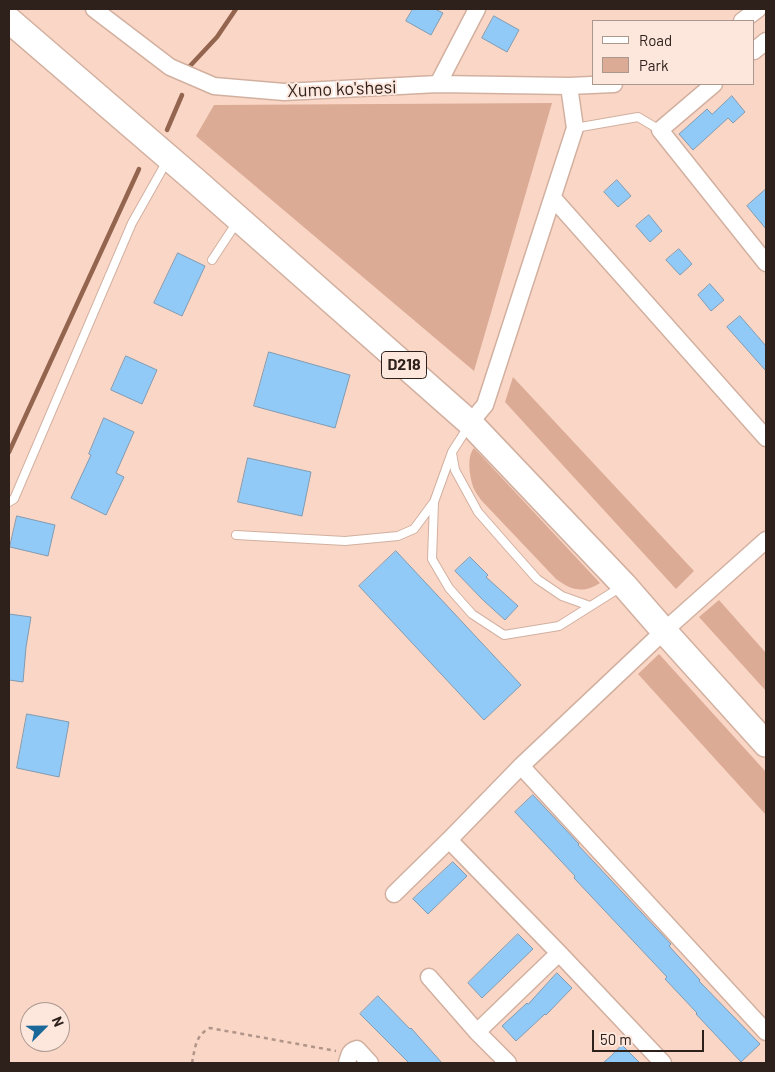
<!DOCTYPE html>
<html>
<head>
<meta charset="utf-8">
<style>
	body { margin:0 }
	#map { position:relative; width:775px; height:1072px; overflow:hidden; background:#fad6c6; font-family:Barlow,sans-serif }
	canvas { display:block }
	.frame { position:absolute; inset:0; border:10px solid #2e211b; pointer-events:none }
	.legend { position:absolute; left:592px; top:20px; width:162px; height:65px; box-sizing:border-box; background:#fde7dd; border:1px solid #aa988f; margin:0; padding:6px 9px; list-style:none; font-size:15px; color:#2e211b }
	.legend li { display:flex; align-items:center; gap:10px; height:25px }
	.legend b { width:25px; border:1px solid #aa988f }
	.north { position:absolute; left:20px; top:1002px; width:50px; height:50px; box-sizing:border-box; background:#fde7dd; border:1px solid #aa988f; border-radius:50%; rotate:67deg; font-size:14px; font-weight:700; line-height:20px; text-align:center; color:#2e211b }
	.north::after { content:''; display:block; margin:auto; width:18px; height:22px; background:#1a679a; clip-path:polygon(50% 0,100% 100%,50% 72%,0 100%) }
	.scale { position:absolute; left:592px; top:1030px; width:112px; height:22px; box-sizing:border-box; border:2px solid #2e211b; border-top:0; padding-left:6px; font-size:15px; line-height:18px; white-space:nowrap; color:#2e211b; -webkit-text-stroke:4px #fde7dd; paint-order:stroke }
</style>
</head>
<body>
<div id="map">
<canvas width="775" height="1072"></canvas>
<div class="frame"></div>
<ul class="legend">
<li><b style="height:6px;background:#fff"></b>Road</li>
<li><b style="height:14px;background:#dbab95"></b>Park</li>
</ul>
<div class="north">N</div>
<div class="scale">50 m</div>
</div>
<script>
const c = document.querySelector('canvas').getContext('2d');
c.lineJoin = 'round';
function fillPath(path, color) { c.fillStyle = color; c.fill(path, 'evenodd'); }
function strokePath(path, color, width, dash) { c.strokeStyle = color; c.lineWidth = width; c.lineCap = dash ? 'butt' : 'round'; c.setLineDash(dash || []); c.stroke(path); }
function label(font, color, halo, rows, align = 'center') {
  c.font = font + ' Barlow,sans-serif'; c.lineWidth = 4; c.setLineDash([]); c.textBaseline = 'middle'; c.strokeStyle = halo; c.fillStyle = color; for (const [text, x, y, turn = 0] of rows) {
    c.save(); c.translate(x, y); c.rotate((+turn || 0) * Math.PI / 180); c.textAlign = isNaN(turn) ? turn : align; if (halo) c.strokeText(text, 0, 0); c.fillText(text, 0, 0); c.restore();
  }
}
fillPath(new Path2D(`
	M552,103l-78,268 -278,-235 18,-31z
	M513,377l181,194 -18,18 -171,-187z
	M474,448l126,135c-17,11 -29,7 -44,-4l-75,-79c-2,-3 -5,-7 -7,-11 -4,-10 -8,-32 0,-41z
	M719,600l47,53v38l-67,-74z
	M659,654l107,118v43l-128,-141z`), '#dbab95');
strokePath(new Path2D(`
	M190,66l27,-29 19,-28
	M167,130l15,-35
	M9,452l130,-283`), '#93644e', 4.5);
const building = new Path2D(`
	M413,9h22l8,4 -12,22 -25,-14z
	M494,16l25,14 -12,22 -25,-14z
	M732,96l13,16 -12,11 -5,-5 -35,32 -14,-16 28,-25 5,5z
	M617,180l14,16 -13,11 -14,-15z
	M766,189v40l-19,-23z
	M649,215l13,16 -12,11 -14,-16z
	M679,249l13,15 -12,11 -14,-15z
	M178,253l27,13 -23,50 -28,-13z
	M710,284l14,16 -13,11 -13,-16z
	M740,316l26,30v25l-39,-44z
	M269,352l81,23 -15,53 -81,-22z
	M126,356l31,14 -15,34 -31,-14z
	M104,418l30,14 -18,41 8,4 -18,38 -35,-17 20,-43 -2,-1z
	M248,458l63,14 -9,44 -64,-14z
	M17,516l38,9 -7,31 -38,-9z
	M396,551l125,134 -37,35 -125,-134z
	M470,557l18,18 -2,2 32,29 -13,14 -22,-20 -28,-29z
	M9,614l22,3 -5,30 -3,35 -14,-2z
	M27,714l42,8 -10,55 -42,-9z
	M533,795l46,49 -1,1 93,99 -2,2 31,34 -1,1 61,63 -19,18 -45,-48 1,-1 -32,-34 2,-2 -93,-99 1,-2 -60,-64z
	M453,862l14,14 -39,38 -15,-15z
	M518,934l15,15 -51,49 -14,-15z
	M557,973l15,15 -26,27 -1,-1 -29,27 -14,-15 25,-23 1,1z
	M378,996l32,33 1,-1 31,35h-33l-49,-49z
	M622,1045l18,18h-37l8,-7z`);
fillPath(building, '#92caf7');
strokePath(building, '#809bb2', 1);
const service = new Path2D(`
	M575,128l63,-11 22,13
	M212,260l25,-38
	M468,427l-16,25 -18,50 -2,57 17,29 23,26 32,21 55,-9 62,-39
	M452,453l3,17 23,42 28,32 31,35 25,17 28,10
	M9,502l5,-3 118,-276 35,-62
	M236,535l109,6 53,-5 16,-7 20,-27`);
const minor = new Path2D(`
	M94,9l76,58 44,19 70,6 154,-8 131,2 45,-2
	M742,21l16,-12
	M754,51l12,-10
	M438,84l39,-75
	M714,84l-54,46 106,133
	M553,198l213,240
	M470,423l15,-18 90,-277 -6,-42
	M521,766l245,266
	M449,840l110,113 104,110
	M394,894l55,-54 72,-74 143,-135 102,-91
	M429,977l48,55 31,31
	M477,1032l82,-79
	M347,1063c2,-7 2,-12 10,-14l13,14`);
const primary = new Path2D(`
	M9,20l188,162 273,241 154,162 40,46 102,113`);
strokePath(service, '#d2b0a0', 10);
strokePath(minor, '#d2b0a0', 19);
strokePath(primary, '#d2b0a0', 28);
strokePath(new Path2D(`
	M192,1063c3,-14 3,-28 18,-35l126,23`), '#b19589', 2.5, [4, 4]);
strokePath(service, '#fff', 8);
strokePath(minor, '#fff', 16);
strokePath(primary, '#fff', 25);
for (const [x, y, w] of [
	[404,365,45]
]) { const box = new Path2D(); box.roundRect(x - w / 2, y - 13.5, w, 27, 4); c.fillStyle = '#fde7dd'; c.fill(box); strokePath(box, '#2e211b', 1); }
label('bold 16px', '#2e211b', null, [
	["D218",404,365]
]);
label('18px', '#2e211b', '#fde7dd', [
	["Xumo ko'shesi",342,89,-2]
]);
</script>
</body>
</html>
